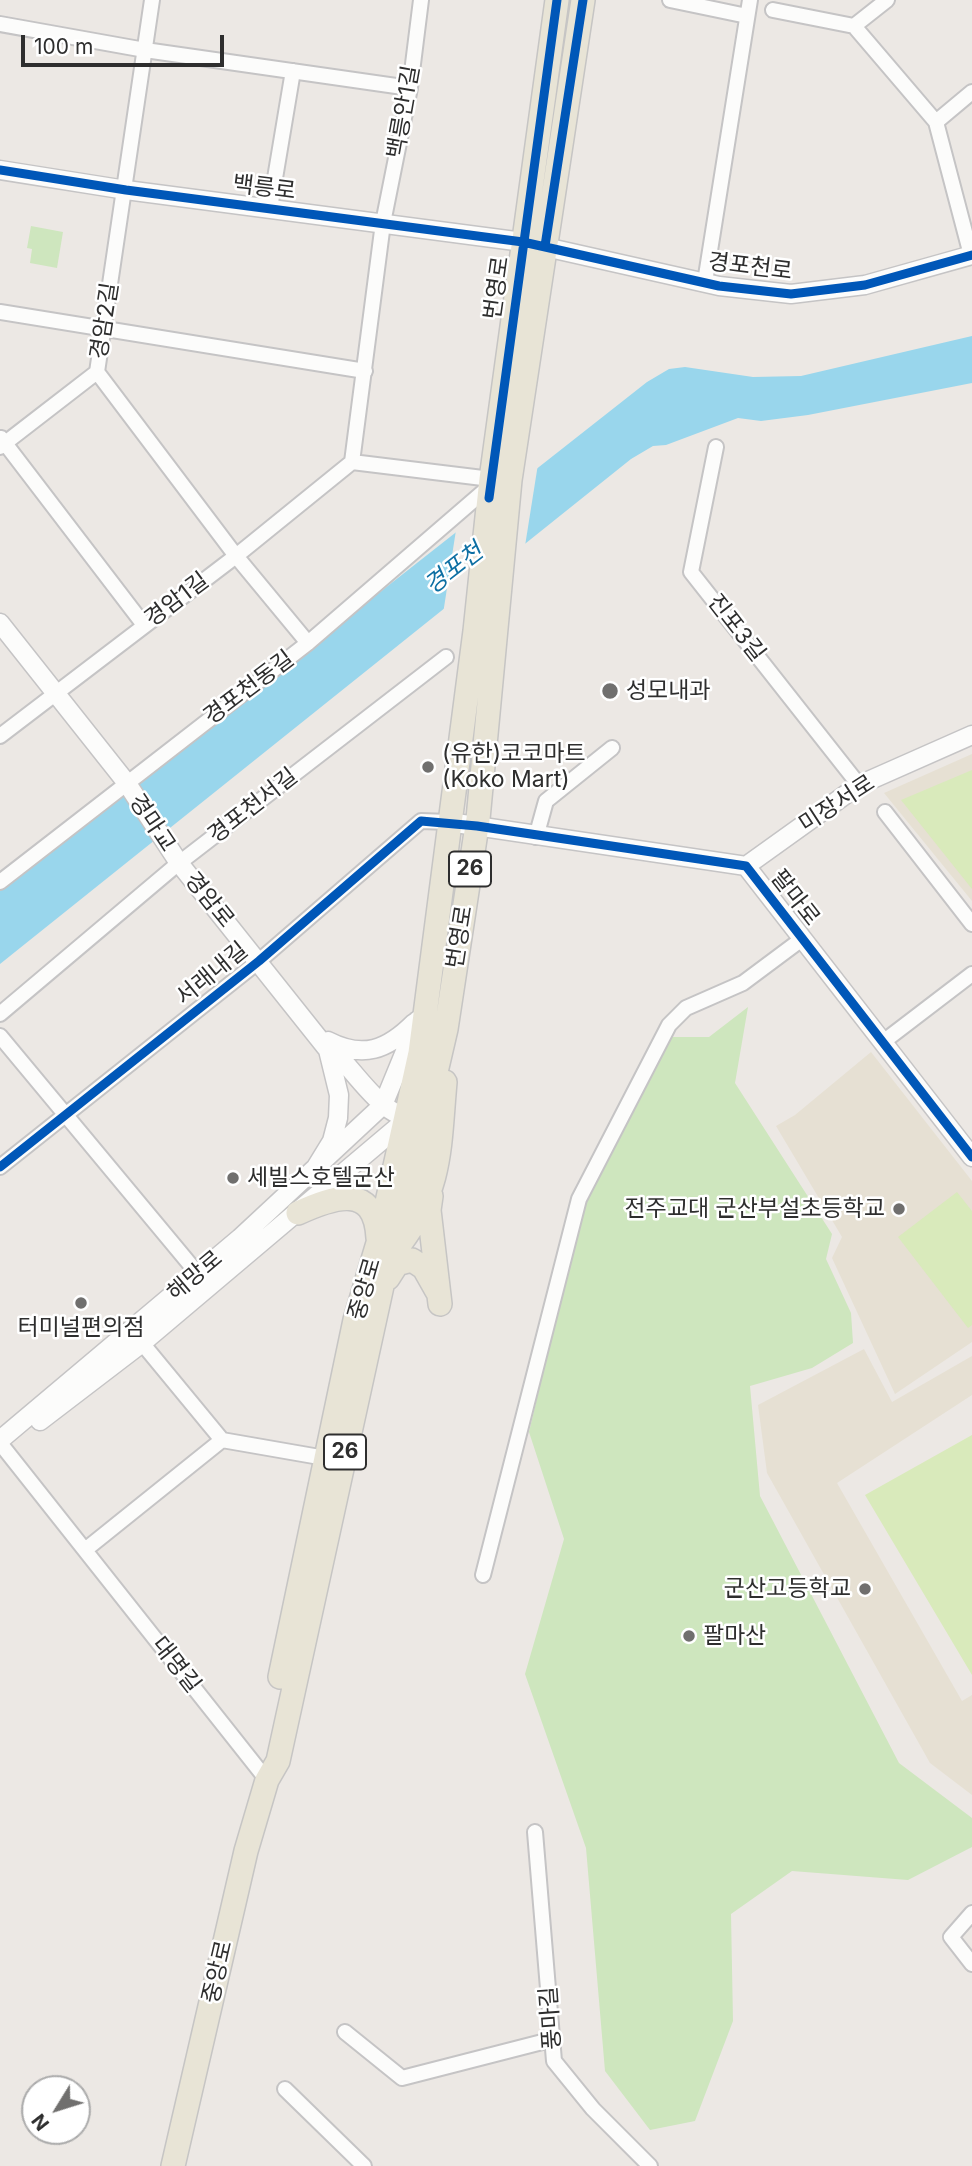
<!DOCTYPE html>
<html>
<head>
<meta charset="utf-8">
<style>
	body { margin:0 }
	#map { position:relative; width:972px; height:2166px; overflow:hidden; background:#ece8e4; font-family:Inter,sans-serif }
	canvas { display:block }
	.north { position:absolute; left:21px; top:2075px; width:70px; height:70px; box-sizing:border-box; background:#fff; border:2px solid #ababab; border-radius:50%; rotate:232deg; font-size:19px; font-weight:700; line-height:28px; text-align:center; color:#2e2e2e }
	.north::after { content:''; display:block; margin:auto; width:24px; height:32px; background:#706f6e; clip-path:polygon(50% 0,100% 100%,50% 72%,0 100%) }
	.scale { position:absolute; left:21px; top:35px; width:203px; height:32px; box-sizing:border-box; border:4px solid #2e2e2e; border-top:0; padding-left:9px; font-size:21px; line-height:24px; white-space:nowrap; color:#2e2e2e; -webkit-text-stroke:5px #fff; paint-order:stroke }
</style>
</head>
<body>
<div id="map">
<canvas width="972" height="2166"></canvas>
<div class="north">N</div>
<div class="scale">100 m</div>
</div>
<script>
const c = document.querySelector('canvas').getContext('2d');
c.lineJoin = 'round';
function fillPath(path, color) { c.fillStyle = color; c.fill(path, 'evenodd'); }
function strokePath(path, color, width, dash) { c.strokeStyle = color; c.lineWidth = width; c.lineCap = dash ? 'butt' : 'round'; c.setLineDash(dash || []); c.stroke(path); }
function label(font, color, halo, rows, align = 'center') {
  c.font = font + ' Inter,"Noto Sans KR",sans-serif'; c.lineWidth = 5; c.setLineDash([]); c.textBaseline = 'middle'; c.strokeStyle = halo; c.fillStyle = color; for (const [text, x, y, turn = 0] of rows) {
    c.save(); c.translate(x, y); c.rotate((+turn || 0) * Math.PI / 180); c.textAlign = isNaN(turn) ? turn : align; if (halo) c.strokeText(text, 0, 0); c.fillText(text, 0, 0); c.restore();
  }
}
fillPath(new Path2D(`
	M972,754v147l-88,-108z
	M871,1052l101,129v161l-77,52 -63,-136 10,-21 -66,-111 19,-11z
	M864,1349l28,53 80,-46v39l-135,88 125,218 10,-6v100l-42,-32 -163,-290 -9,-68z`), '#e6e0d3');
fillPath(new Path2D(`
	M31,226l32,6 -6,36 -27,-5 2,-14 -5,-1z
	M748,1007l-13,76 97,151 -6,25 25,54 2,30 -41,25 -62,18 10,110 139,267 73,55v29l-64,33 -116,-9 -61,43 2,107 -38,100 -45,9 -45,-59 -19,-223 -61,-174 39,-135 -35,-107 56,-238 87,-157h37z`), '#cee6be');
fillPath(new Path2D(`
	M972,770v119l-71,-89z
	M957,1192l15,19v114l-4,3 -70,-91z
	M972,1435v240l-107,-180z`), '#d9eabb');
fillPath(new Path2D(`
	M972,336v47l-164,32 -47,6 -23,-3 -72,27 -13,1 -22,13 -631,505v-73l647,-509 22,-13 16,-2 68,10 48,-1z`), '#99d6ec');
fillPath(new Path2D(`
	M538,464l-13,82 -82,68 13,-84z`), '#ece8e4');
const minor = new Path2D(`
	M670,0l77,16
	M887,0l-33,26 82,96 35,133
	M773,10l81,16
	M0,24l145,26 265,38
	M936,122l36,-30
	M270,208l23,-137
	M705,282l45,-282
	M0,312l365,59
	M97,372l139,184 72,87
	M1,438l143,187
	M0,447l97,-75 55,-372
	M716,447l-25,125 168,213
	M352,462l139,17
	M0,736l236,-180 116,-94 31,-239 27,-135 11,-88
	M885,812l87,112
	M536,837l10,-36 66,-53
	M0,882l308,-239 182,-157
	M0,1014l174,-147 272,-210
	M0,1036l198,238
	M883,1042l89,-68
	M0,1167l259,-206 162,-140 28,1
	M142,1343l80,97
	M222,1440l109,19
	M0,1443l267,337
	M85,1550l137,-110
	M483,1575l96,-376 90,-174 17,-17 57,-25 59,-44
	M535,1832l19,229 39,48 57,57
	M972,1913l-21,24 21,27
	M345,2032l57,46 152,-39
	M285,2089l79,77`);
const tertiary = new Path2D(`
	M0,170l126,20 397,52 196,44 72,8 74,-9 107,-30
	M0,623l126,159 53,81 149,187 11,45 -1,23 -6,23 -19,31
	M449,822l297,44 226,291
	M746,866l113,-81 113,-50
	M328,1041c35,18 59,9 86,-18
	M331,1048c26,25 48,66 86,74
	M40,1421l102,-78 264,-223
	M0,1440l240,-202 143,-133 35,-85`);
const primary = new Path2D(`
	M431,1196l-2,14 11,94
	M298,1213c35,-16 77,-31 80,25
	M400,1244c42,-56 39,-95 45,-162
	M388,1278l9,-14 15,-4 12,8 13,23
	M280,1677l75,-357 23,-77 42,-190 55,-422 16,-152 66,-479
	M173,2166l73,-315 21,-71 11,-19 104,-475 12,-34 52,-223 32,-210 32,-339 73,-480`);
strokePath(minor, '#c5c4c5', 18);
strokePath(tertiary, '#c5c4c5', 21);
strokePath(primary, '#c6c5c4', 26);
strokePath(minor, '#fcfcfb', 14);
strokePath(tertiary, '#fcfcfb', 18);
strokePath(primary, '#e8e4d6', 23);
strokePath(new Path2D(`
	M0,170l126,20 397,52 196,44 72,8 74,-9 107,-30
	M545,246l38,-246
	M489,498l68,-498
	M0,1167l259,-206 162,-140 56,5 269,40 226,291`), '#0057b8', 9);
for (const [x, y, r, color] of [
	[610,691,9,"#706f6e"],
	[428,767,7,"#706f6e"],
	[233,1178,7,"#706f6e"],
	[899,1209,7,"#706f6e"],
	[81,1303,7,"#706f6e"],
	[865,1589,7,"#706f6e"],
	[689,1636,7,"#706f6e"]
]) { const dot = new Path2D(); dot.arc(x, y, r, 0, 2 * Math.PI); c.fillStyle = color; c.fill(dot); strokePath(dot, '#fff', 2.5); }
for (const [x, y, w] of [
	[470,869,42],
	[345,1452,42]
]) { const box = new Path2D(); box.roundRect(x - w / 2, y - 17.5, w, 35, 5); c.fillStyle = '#fff'; c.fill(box); strokePath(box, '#2e2e2e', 2); }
label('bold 21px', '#2e2e2e', null, [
	["26",470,869],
	["26",345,1452]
]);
label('23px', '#2e2e2e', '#fff', [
	["백릉안1길",404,112,-80],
	["백릉로",264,188,7],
	["경포천로",750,267,7],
	["번영로",497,288,-82],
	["경암2길",105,321,-81],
	["경암1길",177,600,-37],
	["진포3길",736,628,52],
	["경포천동길",249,688,-37],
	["미장서로",837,804,-33],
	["경포천서길",253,806,-38],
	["경마교",152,823,56],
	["팔마로",795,898,52],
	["경암로",209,900,51],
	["번영로",460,937,-81],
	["서래내길",212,974,-39],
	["해망로",195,1276,-40],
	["중앙로",365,1289,-74],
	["대명길",176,1665,52],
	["중앙로",218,1972,-77],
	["풍마길",551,2018,-94]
]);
label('23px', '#2e2e2e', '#fff', [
	["성모내과",626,691],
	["(유한)코코마트",442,754],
	["(Koko Mart)",442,780],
	["세빌스호텔군산",247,1178],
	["전주교대 군산부설초등학교",885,1209,"right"],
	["터미널편의점",81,1328,"center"],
	["군산고등학교",851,1589,"right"],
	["팔마산",703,1636]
], 'left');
label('italic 24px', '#0d6fa3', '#fff', [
	["경포천",454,569,-38]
]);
</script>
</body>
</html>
